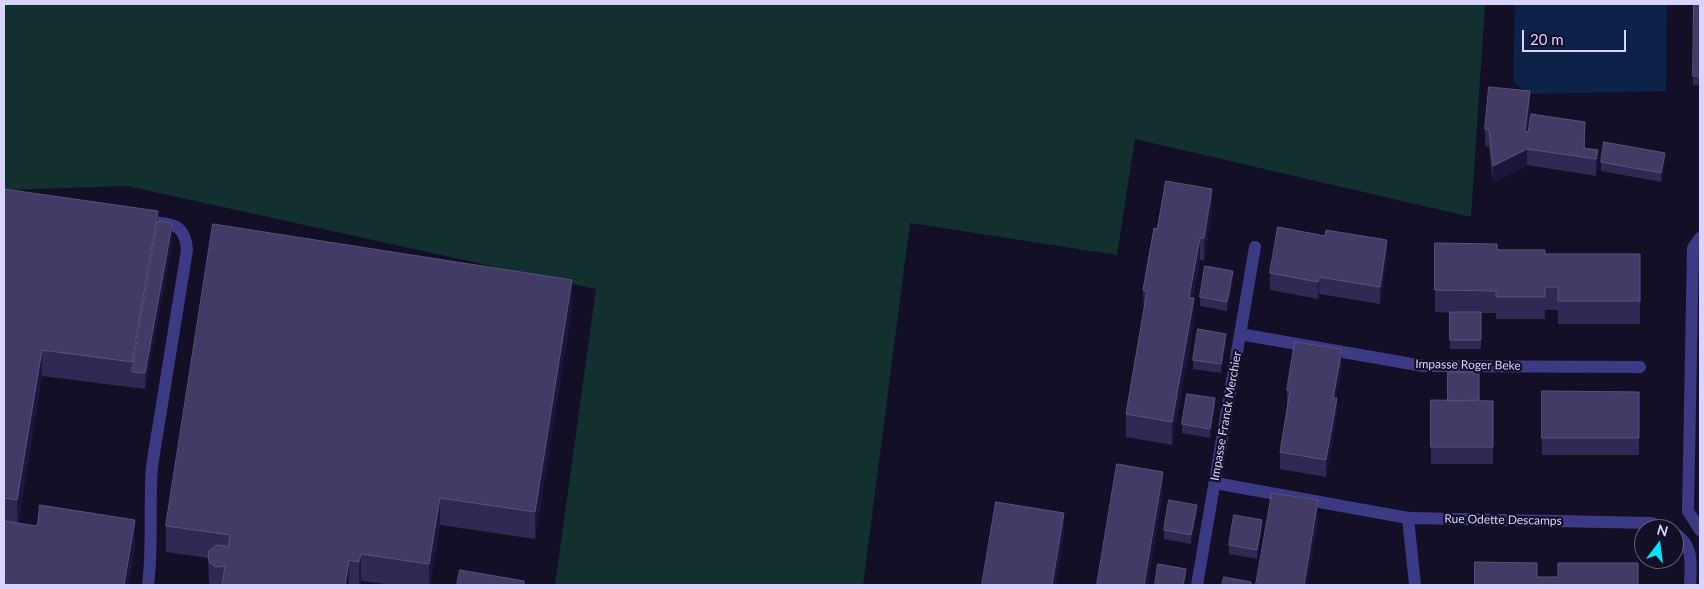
<!DOCTYPE html>
<html>
<head>
<meta charset="utf-8">
<style>
	body { margin:0 }
	#map { position:relative; width:1704px; height:589px; overflow:hidden; background:#130f26; font-family:Lato,sans-serif }
	canvas { display:block }
	.frame { position:absolute; inset:0; border:5px solid #d9d4ff; pointer-events:none }
	.north { position:absolute; left:1634px; top:519px; width:50px; height:50px; box-sizing:border-box; background:#130f26; border:1px solid #625e7d; border-radius:50%; rotate:15deg; font-size:14px; font-weight:700; line-height:20px; text-align:center; color:#d9d4ff }
	.north::after { content:''; display:block; margin:auto; width:18px; height:22px; background:#00e5ff; clip-path:polygon(50% 0,100% 100%,50% 72%,0 100%) }
	.scale { position:absolute; left:1522px; top:30px; width:104px; height:22px; box-sizing:border-box; border:2px solid #d9d4ff; border-top:0; padding-left:6px; font-size:15px; line-height:18px; white-space:nowrap; color:#d9d4ff; -webkit-text-stroke:4px #130f26; paint-order:stroke }
</style>
</head>
<body>
<div id="map">
<canvas width="1704" height="589"></canvas>
<div class="frame"></div>
<div class="north">N</div>
<div class="scale">20 m</div>
</div>
<script>
const c = document.querySelector('canvas').getContext('2d');
c.lineJoin = 'round';
function fillPath(path, color) { c.fillStyle = color; c.fill(path, 'evenodd'); }
function strokePath(path, color, width, dash) { c.strokeStyle = color; c.lineWidth = width; c.lineCap = dash ? 'butt' : 'round'; c.setLineDash(dash || []); c.stroke(path); }
function label(font, color, halo, rows, align = 'center') {
  c.font = font + ' Lato,sans-serif'; c.lineWidth = 4.5; c.setLineDash([]); c.textBaseline = 'middle'; c.strokeStyle = halo; c.fillStyle = color; for (const [text, x, y, turn = 0] of rows) {
    c.save(); c.translate(x, y); c.rotate((+turn || 0) * Math.PI / 180); c.textAlign = isNaN(turn) ? turn : align; if (halo) c.strokeText(text, 0, 0); c.fillText(text, 0, 0); c.restore();
  }
}
fillPath(new Path2D(`
	M4,4h1481l-14,213 -336,-78 -18,116 -207,-32 -47,362h-308l41,-296 -469,-103 -123,4z`), '#12302f');
fillPath(new Path2D(`
	M1515,4h151l1,2 -1,85 -137,3 -16,-13z`), '#0c2248');
strokePath(new Path2D(`
	M1240,334l183,32 217,1
	M1215,483l193,35
	M148,585c5,-39 1,-79 4,-119l35,-216c-2,-24 -11,-25 -32,-28
	M1197,585l58,-338`), '#3d3a85', 12);
strokePath(new Path2D(`
	M1700,238l-7,10 -5,263 12,19
	M1674,533c20,11 17,32 16,52
	M1415,585l-7,-67 244,5 13,6`), '#3d3a85', 12);
fillPath(new Path2D(`
	M1694,4h6v81h-7z
	M1530,107l-3,25 58,7v9l13,2v17l-2,9 -69,-11 -34,17 -4,-35 -4,-1v-17z
	M1601,162h64l-4,20 -60,-11z
	M4,189l154,32 14,2v19l-27,147 -103,-13 -24,147 117,23 -7,39h-124z
	M1212,211l-8,50 -4,-1 -7,38 1,23 -22,124 -46,-8v-23l18,-102 -1,-22 14,-61z
	M1435,243l110,11h95v70h-82v-14h-13v9h-49v-6h-15v36h-31v-36l-15,-1z
	M1387,257l-7,47 -61,-10 -1,5 -48,-9v-17z
	M1233,281l-6,30 -27,-5v-9z
	M572,307l-37,232 -95,-14 -10,60h-38l-31,-4 -1,4h-151l-1,-27 -42,-6v-26z
	M1226,343l-5,30 -28,-4v-9z
	M1342,366l-6,32 1,17 -11,62 -46,-8v-17l8,-44 -1,-1v-17z
	M1542,391l97,1v63h-97z
	M1431,400l62,1v63h-62z
	M1215,407l-5,31 -28,-5v-9z
	M1197,514l-6,30 -27,-5v-9z
	M1262,529l-5,30 -28,-5v-9z`), '#312854');
fillPath(new Path2D(`
	M1530,91v16l-5,41v-17z
	M1527,149v16l-34,17v-16z
	M1598,150v17l-2,9v-17z
	M1665,153v9l-4,20v-9z
	M1212,189v22l-8,50v-23z
	M158,211v27l-26,134v-10z
	M172,225v17l-27,147v-16z
	M1200,238v22l-11,61v-23z
	M1387,240v17l-7,47v-17z
	M1233,271v10l-6,30v-9z
	M1319,277v17l-1,5v-17z
	M572,280v27l-37,232v-27z
	M1194,298v23l-22,124v-23z
	M1226,334v9l-5,30v-9z
	M1342,349v17l-9,48v-16z
	M42,350v26l-25,151v-27z
	M1215,398v9l-5,31v-9z
	M1337,398v17l-11,62v-17z
	M1163,472v22l-15,91h-4z
	M440,498v27l-10,60h-1v-21z
	M1318,500v23l-11,62h-3z
	M1197,505v9l-6,30v-9z
	M1064,513v23l-8,49h-4z
	M135,520v26l-7,39h-4z
	M1262,520v9l-5,30v-9z
	M361,554v27l-2,4v-23z
	M349,560v25h-4z
	M1186,569v9l-1,7h-2z`), '#1d163a');
const building = new Path2D(`
	M1694,4h6v72h-7z
	M1489,87l41,4 -5,40 3,1 3,-18 54,8 -1,26 14,2 -2,9 -69,-10 -34,17 -4,-36 -4,-1z
	M1604,142l61,11 -4,20 -60,-11z
	M1166,181l46,8 -8,49h-4l-11,60h5l-22,124 -46,-8 21,-123 -4,-1 11,-62 3,1z
	M4,189l154,22 -26,151 -90,-12 -25,150 -13,-2z
	M158,221l14,2v2l-27,148 -13,-1z
	M213,224l359,56 -37,232 -95,-14 -11,66 -68,-10 -2,8 -10,-2 -4,25h-123l3,-19 -9,1 -6,-4 -2,-6 1,-6 7,-6 10,1 2,3 2,-14 -64,-9z
	M1278,227l47,9 1,-6 61,10 -7,47 -61,-10 -1,5 -48,-9z
	M1435,243l62,1v6h48v4h95v47h-82v-14h-13v10h-49v-6l-61,-1z
	M1205,266l28,5 -6,31 -27,-5z
	M1450,312h31v28h-31z
	M1198,329l28,5 -5,30 -28,-4z
	M1295,342l47,7 -9,49h4l-11,62 -46,-8 10,-61 -3,-1z
	M1448,372h31v28l-31,1z
	M1542,391l97,1v46h-97z
	M1187,394l28,4 -5,31 -28,-5z
	M1431,400l62,1v46h-62z
	M1117,464l46,8 -19,113h-47z
	M1272,493l46,7 -14,85h-48z
	M1169,500l28,5 -6,30 -27,-5z
	M996,502l68,11 -12,72h-70z
	M40,505l95,15 -11,65h-120v-64l33,5z
	M1234,515l28,5 -5,30 -28,-5z
	M1475,562l62,1v14h21v-14h80v22h-163z
	M1158,564l28,5 -3,16h-28z
	M460,570l64,11v4h-67z
	M1224,577l27,5v3h-29z`);
fillPath(building, '#433a66');
strokePath(building, '#5a527e', 1);
label('12px', '#d9d4ff', '#130f26', [
	["Impasse Roger Beke",1468,365,1],
	["Impasse Franck Merchier",1226,416,-80],
	["Rue Odette Descamps",1503,520,1]
]);
</script>
</body>
</html>
